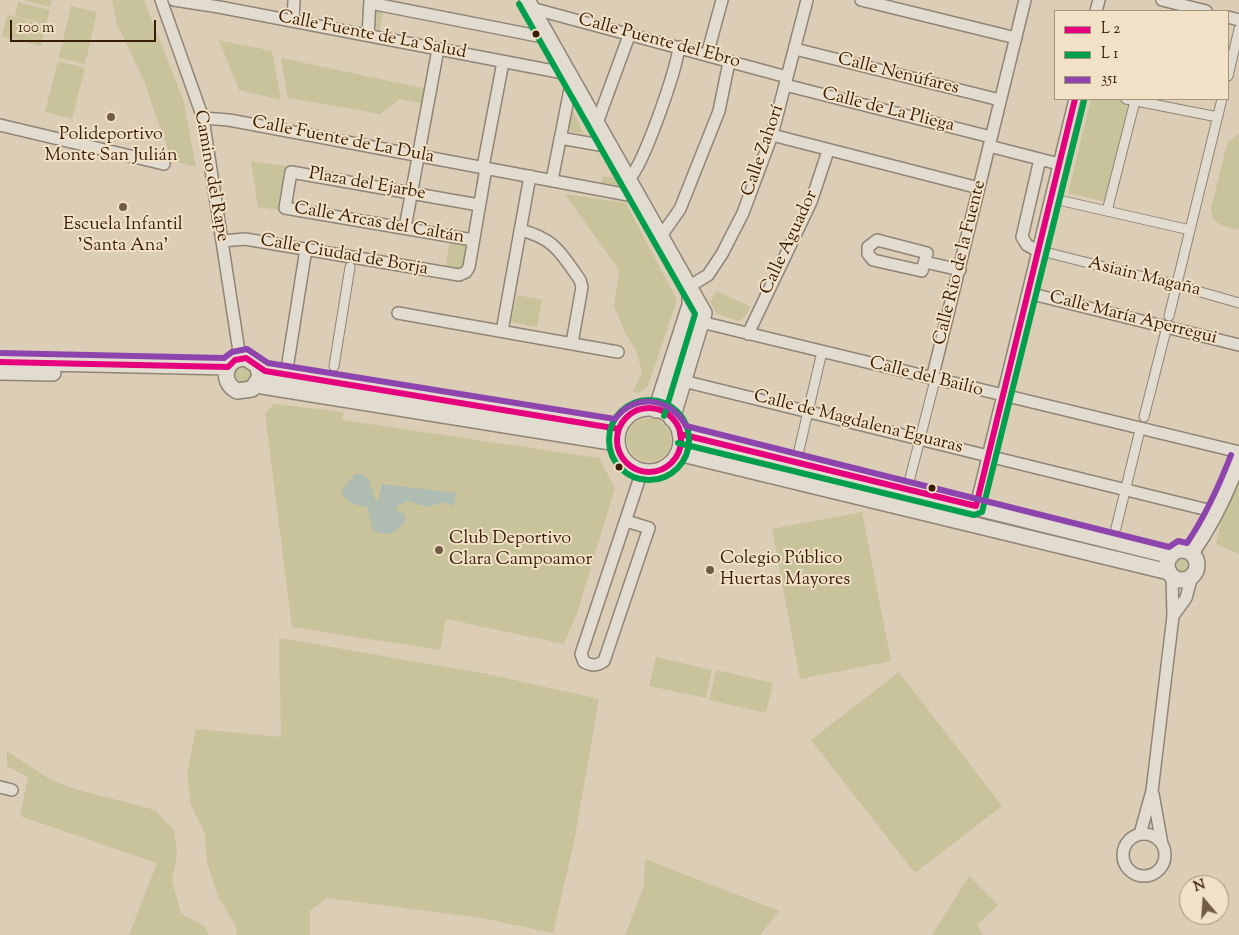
<!DOCTYPE html>
<html>
<head>
<meta charset="utf-8">
<style>
	body { margin:0 }
	#map { position:relative; width:1239px; height:935px; overflow:hidden; background:#dbcdb6; font-family:"Sorts Mill Goudy",serif }
	canvas { display:block }
	.legend { position:absolute; left:1054px; top:10px; width:175px; height:90px; box-sizing:border-box; background:#f1e1c6; border:1px solid #a7937a; margin:0; padding:6px 9px; list-style:none; font-size:15px; color:#381d07 }
	.legend li { display:flex; align-items:center; gap:10px; height:25px }
	.legend b { width:25px; border:1px solid #a7937a }
	.north { position:absolute; left:1179px; top:875px; width:50px; height:50px; box-sizing:border-box; background:#f1e1c6; border:1px solid #a7937a; border-radius:50%; rotate:342deg; font-size:14px; font-weight:700; line-height:20px; text-align:center; color:#381d07 }
	.north::after { content:''; display:block; margin:auto; width:18px; height:22px; background:#715b44; clip-path:polygon(50% 0,100% 100%,50% 72%,0 100%) }
	.scale { position:absolute; left:10px; top:20px; width:146px; height:22px; box-sizing:border-box; border:2px solid #381d07; border-top:0; padding-left:6px; font-size:15px; line-height:18px; white-space:nowrap; color:#381d07; -webkit-text-stroke:4px #f1e1c6; paint-order:stroke }
</style>
</head>
<body>
<div id="map">
<canvas width="1239" height="935"></canvas>
<ul class="legend">
<li><b style="height:6px;background:#e5007d"></b>L 2</li>
<li><b style="height:6px;background:#039f4d"></b>L 1</li>
<li><b style="height:6px;background:#8e44ad"></b>351</li>
</ul>
<div class="north">N</div>
<div class="scale">100 m</div>
</div>
<script>
const c = document.querySelector('canvas').getContext('2d');
c.lineJoin = 'round';
function fillPath(path, color) { c.fillStyle = color; c.fill(path, 'evenodd'); }
function strokePath(path, color, width, dash) { c.strokeStyle = color; c.lineWidth = width; c.lineCap = dash ? 'butt' : 'round'; c.setLineDash(dash || []); c.stroke(path); }
function label(font, color, halo, rows, align = 'center') {
  c.font = font + ' "Sorts Mill Goudy",serif'; c.lineWidth = 4; c.setLineDash([]); c.textBaseline = 'middle'; c.strokeStyle = halo; c.fillStyle = color; for (const [text, x, y, turn = 0] of rows) {
    c.save(); c.translate(x, y); c.rotate((+turn || 0) * Math.PI / 180); c.textAlign = isNaN(turn) ? turn : align; if (halo) c.strokeText(text, 0, 0); c.fillText(text, 0, 0); c.restore();
  }
}
fillPath(new Path2D(`
	M22,0h30l-2,7z
	M112,0h32l39,99 13,68 -24,-6 -28,-80 -27,-57z
	M18,2l32,8 -4,14 -31,-8z
	M71,6l26,6 -12,52 -26,-6z
	M377,9l7,1 -5,20 -5,-2z
	M7,15l39,10 -5,21 -39,-10z
	M219,40l53,11 9,49 -42,-10z
	M281,58l146,31 -3,15 -24,-5 -20,15 -92,-16z
	M58,61l27,7 -13,51 -27,-7z
	M1091,99h24l16,3 -24,100 -39,-9z
	M572,109l12,25 -15,-3z
	M1239,133v97c-14,-4 -27,-4 -28,-21l16,-65z
	M251,161l35,5 -8,44 -20,-3z
	M603,176l14,2 4,8 -19,-3z
	M565,194l61,9 51,97 -29,86 -9,7 -6,-1 9,-20 -6,-22 -11,-17 -11,-27 5,-36z
	M450,241l17,3 -4,25 -17,-3z
	M717,291l34,16 -6,10 -7,4 -21,-7 -7,-12z
	M517,295l25,5 -5,27 -26,-5z
	M236,365l16,2v16l-16,2 -4,-16z
	M274,404l70,8 -2,8 257,38 16,30 -38,125 -13,31 -118,-25 -6,31 -148,-23 -27,-214z
	M627 440a22 22 0 1 1 44 0a22 22 0 1 1-44 0Z
	M1239,466v88l-23,-10 13,-58z
	M862,512l29,149 -91,18 -28,-150z
	M1172 565a9 9 0 1 1 18 0a9 9 0 1 1-18 0Z
	M279,638l208,36 112,25 -25,143 -21,91 -71,-15 -155,-20 -17,13v24h-73l-1,-8 -18,-31 -11,-34 -2,-28 -14,-29 -4,-31 9,-45 85,8z
	M656,657l56,13 -6,28 -57,-12z
	M716,670l57,13 -7,30 -57,-13z
	M899,672l103,134 -87,67 -104,-133z
	M7,751l44,29 24,9 80,21 19,20 3,25 -5,25 9,34 23,12 5,9h-80l28,-72 -137,-47 8,-39 -21,-11z
	M645,859l134,52 -19,24h-135l19,-49z
	M969,876l29,29 -21,20 6,10h-51z`), '#c9c39b');
fillPath(new Path2D(`
	M355,474h9l5,6 6,19 3,2 4,-17 74,9 -3,13 -11,-4 -14,5 -21,-6 -11,6 2,6h6l1,8c-8,13 -19,17 -32,9l-6,-23c-13,-2 -20,-3 -26,-16z`), '#aebcb2');
const pedestrian = new Path2D(`
	M1228,76l11,-47
	M1126,99l92,18
	M1063,201l127,29
	M1107,211l28,-110
	M1049,253l127,32 63,18
	M1169,316l53,-217
	M334,366l16,-99
	M1144,417l21,-83
	M799,450l22,-94
	M910,478l24,-94
	M1116,528l23,-94`);
const minor = new Path2D(`
	M161,0l42,118 37,240
	M174,0l45,7 350,67
	M861,0l155,38
	M1162,0l44,11
	M370,3l178,35
	M531,8l256,69
	M1096,11l3,-11
	M1228,17l11,3
	M293,21l1,-21
	M368,35l2,-35
	M795,49l205,51
	M707,55l15,-55
	M785,85l206,52
	M203,118l26,2 410,77
	M597,123l33,-90
	M0,125l164,39
	M772,135l207,53
	M560,138l51,9
	M989,146l70,18
	M483,167l20,-105
	M629,179c15,-15 47,-108 50,-132
	M552,180l20,-101
	M405,228l33,-179
	M520,230c34,8 41,23 60,50l2,7 -10,56
	M661,236l19,-27 39,-98 10,-49
	M473,240l-188,-32 6,-36 188,33
	M877,240l50,13 -5,18 -49,-11 -5,-6v-7z
	M222,241l23,-2 214,36 7,-3 3,-5 17,-99
	M1038,251l-11,-6 -5,-8 18,-78
	M925,262l35,8
	M690,286l18,-11 14,-21 21,-41 29,-78 35,-135
	M1028,293l211,52
	M398,313l220,39
	M701,322l538,130
	M502,331l28,-155
	M748,334l63,-132 17,-51
	M286,375l20,-126
	M932,379l93,-379
	M683,381l525,129
	M976,506l99,-407
	M626,521l23,7 -45,133c-7,5 -12,5 -20,1l-3,-8 61,-183
	M1173,616l13,-18 6,-22
	M0,787l12,3
	M1153,794l9,50
	M1123 855a21 21 0 1 1 42 0a21 21 0 1 1-42 0Z
	M1140,834l12,-43 21,-175 -1,-40`);
const tertiary = new Path2D(`
	M527,0l177,313 -32,106
	M0,362l228,5
	M258,368l2,9 -8,12 -15,2c-18,-10 -12,-33 9,-33l19,13 354,58
	M0,372l53,1
	M256,385l361,58
	M617 440a32 32 0 1 1 64 0a32 32 0 1 1-64 0Z
	M656,410l34,-105v-19
	M680,434l491,122
	M678,453l491,119
	M1167 565a15 15 0 1 1 30 0a15 15 0 1 1-30 0Z
	M1191,553c21,-30 36,-61 48,-95`);
strokePath(pedestrian, '#908575', 11);
strokePath(minor, '#908575', 14);
strokePath(tertiary, '#908575', 18);
strokePath(pedestrian, '#e2dbd0', 9);
strokePath(minor, '#e2dbd0', 11);
strokePath(tertiary, '#e2dbd0', 15);
strokePath(new Path2D(`
	M0,362l228,5 7,-7 11,-2 19,13 354,58
	M617 440a32 32 0 1 1 64 0a32 32 0 1 1-64 0Z
	M680,434l296,72 99,-407`), '#e5007d', 6);
strokePath(new Path2D(`
	M519,4l176,310 -31,102
	M609 440a40 40 0 1 1 80 0a40 40 0 1 1-80 0Z
	M678,443l296,72 8,-3 102,-411`), '#039f4d', 6);
strokePath(new Path2D(`
	M0,353l224,5 8,-6 15,-3 21,14 347,56c20,-27 56,-21 71,7l483,121 9,-6 9,2c19,-28 32,-57 44,-88`), '#8e44ad', 6);
for (const [x, y, r, color] of [
	[536,34,4.5,"#381d07"],
	[111,117,5,"#715b44"],
	[123,207,5,"#715b44"],
	[619,467,4.5,"#381d07"],
	[932,488,4.5,"#381d07"],
	[439,550,5,"#715b44"],
	[710,570,5,"#715b44"]
]) { const dot = new Path2D(); dot.arc(x, y, r, 0, 2 * Math.PI); c.fillStyle = color; c.fill(dot); strokePath(dot, '#f1e1c6', 2); }
label('18px', '#381d07', '#f1e1c6', [
	["Calle Fuente de La Salud",372,36,11],
	["Calle Puente del Ebro",659,42,15],
	["Calle Nenúfares",898,75,14],
	["Calle de La Pliega",888,111,14],
	["Calle Fuente de La Dula",343,141,11],
	["Calle Zahorí",764,151,-71],
	["Camino del Rape",210,176,80],
	["Plaza del Ejarbe",367,185,10],
	["Calle Arcas del Caltán",379,224,10],
	["Calle Aguador",790,243,-65],
	["Calle Ciudad de Borja",344,256,10],
	["Calle Río de la Fuente",961,263,-76],
	["Asiain Magaña",1144,278,14],
	["Calle María Aperregui",1133,319,14],
	["Calle del Bailío",926,378,14],
	["Calle de Magdalena Eguaras",858,423,14]
]);
label('18px', '#381d07', '#f1e1c6', [
	["Polideportivo",111,136],
	["Monte San Julián",111,157],
	["Escuela Infantil",123,226],
	["'Santa Ana'",123,247],
	["Club Deportivo",449,540,"left"],
	["Clara Campoamor",449,561,"left"],
	["Colegio Público",720,560,"left"],
	["Huertas Mayores",720,581,"left"]
]);
</script>
</body>
</html>
